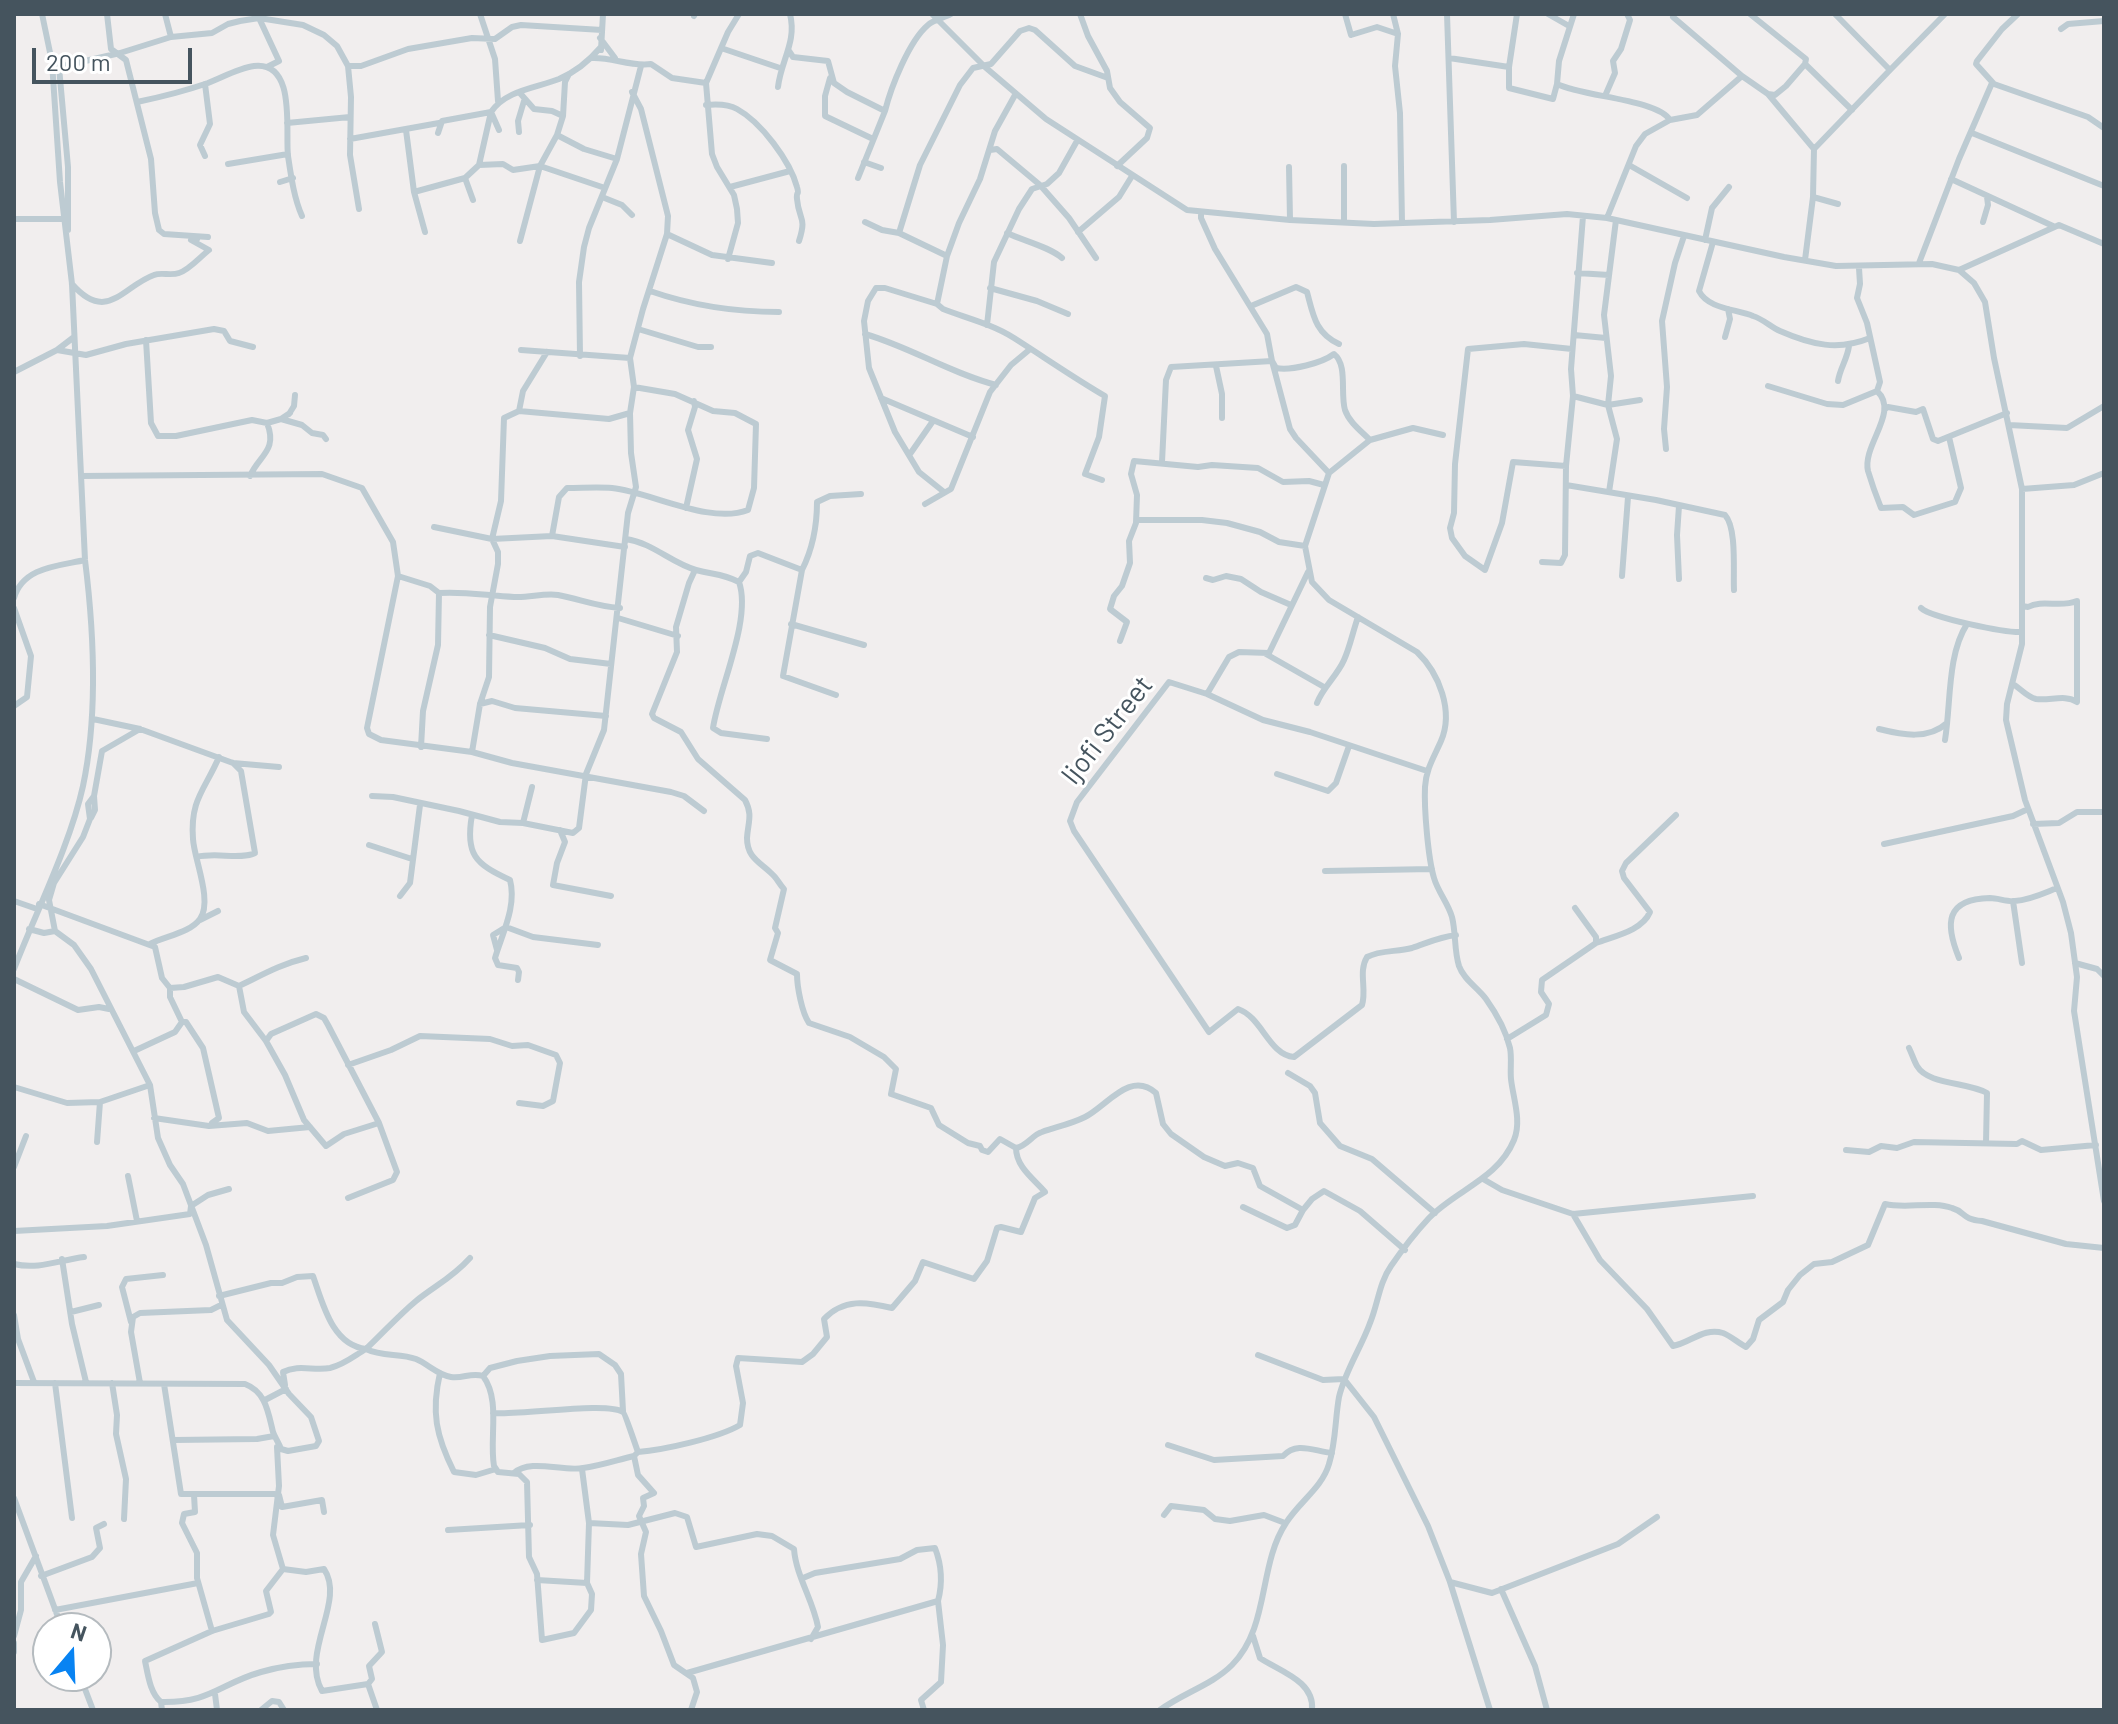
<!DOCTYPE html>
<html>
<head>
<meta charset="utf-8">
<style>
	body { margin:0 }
	#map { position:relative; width:2118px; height:1724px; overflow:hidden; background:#f1eeee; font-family:Barlow,sans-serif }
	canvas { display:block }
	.frame { position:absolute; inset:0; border:16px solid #45545e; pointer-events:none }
	.north { position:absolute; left:32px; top:1612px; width:80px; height:80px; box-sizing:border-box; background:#fff; border:2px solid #b5bbbf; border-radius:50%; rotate:19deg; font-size:22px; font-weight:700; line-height:32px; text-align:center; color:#45545e }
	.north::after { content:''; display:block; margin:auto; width:28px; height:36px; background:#0883f2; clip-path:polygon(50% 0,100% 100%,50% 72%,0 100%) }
	.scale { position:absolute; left:32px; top:48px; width:160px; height:36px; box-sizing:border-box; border:4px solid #45545e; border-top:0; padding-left:10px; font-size:24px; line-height:28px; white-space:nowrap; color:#45545e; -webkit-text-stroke:6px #fff; paint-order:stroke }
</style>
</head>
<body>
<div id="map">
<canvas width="2118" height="1724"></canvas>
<div class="frame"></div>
<div class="north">N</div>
<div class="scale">200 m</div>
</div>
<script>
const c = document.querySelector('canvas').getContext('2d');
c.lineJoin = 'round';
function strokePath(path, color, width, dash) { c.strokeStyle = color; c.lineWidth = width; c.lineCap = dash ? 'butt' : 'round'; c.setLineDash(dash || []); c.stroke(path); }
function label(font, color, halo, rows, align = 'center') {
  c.font = font + ' Barlow,sans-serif'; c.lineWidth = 6; c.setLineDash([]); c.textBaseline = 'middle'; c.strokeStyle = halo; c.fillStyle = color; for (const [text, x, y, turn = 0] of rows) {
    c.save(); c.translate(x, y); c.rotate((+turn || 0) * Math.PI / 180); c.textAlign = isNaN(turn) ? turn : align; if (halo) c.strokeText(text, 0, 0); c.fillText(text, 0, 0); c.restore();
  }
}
strokePath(new Path2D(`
	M107,14l4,35 15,11 25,99 4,54 4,17 5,4 44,3
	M165,14l6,23
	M480,14l15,45 3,42
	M932,14l53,53 61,52 141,91 103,10 84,4 116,-4 77,-6 40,4 177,39 52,9 96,-2 27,6 15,13 11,19 9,56 28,131v155l-15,60 -1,16 19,80 38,102 8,31 6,44 -3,34 30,190
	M1080,14l8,22 19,35 3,17 10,14 30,26 -3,10 -30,28
	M1345,14l6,21 26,-8 21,7
	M1393,14l5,20 -3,32 5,47 2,109
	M1447,14l7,208
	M1548,14l21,12
	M1750,14l56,45 -1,5 47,46
	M2018,14l-16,15 -25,32 -1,3 18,20 94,33 16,11
	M694,16l1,-2
	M1673,17l69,59
	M259,18l20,43 -12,6
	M2061,29l7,-5 36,-3
	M600,38l15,20
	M721,48l59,20
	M601,50l2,-36
	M789,51l4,6 35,4 6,22 13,9 38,19c6,-24 24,-70 43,-86 5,-5 16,-7 23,-11
	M592,58c20,-1 39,9 59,6l21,14 34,5
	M1449,58l60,9v21l44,11 4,-15c26,13 100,15 113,36
	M52,62l7,5 61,-14 51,-16 41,-4 16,-9 12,-3 19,-3 44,7 21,10 13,11 11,20 3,31 -1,58 9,54
	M348,66h13l47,-17 64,-11 23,1 17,-12 9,-2 81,5
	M59,67l9,100v63
	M1509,67l8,-53
	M1890,70l55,-56
	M830,78l-5,18v20l48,23
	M1557,84l2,-23 15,-47
	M778,87c3,-27 19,-45 12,-73
	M519,92l15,17 18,2 11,5
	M1768,94l46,55
	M1605,96l10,-23 -2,-12 8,-12 9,-29 -3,-6
	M137,102c24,-5 48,-11 71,-19 15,-6 31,-15 46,-17 43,-5 31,65 34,90 3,20 6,42 14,60
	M706,105c10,-1 22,-1 31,4 24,13 53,52 60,78 3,10 -1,2 0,12 2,22 10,17 2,42
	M287,123l63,-6
	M406,130l8,62 11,40
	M499,130l-8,-18c15,-22 45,-24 68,-33 16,-7 30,-18 41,-31
	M519,132l-1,-11 6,-20
	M1972,133l132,53
	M557,135l27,14 33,10
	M350,139l89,-16
	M990,150l7,-1 43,36 29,33 27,40
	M205,156l-5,-11 10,-21 -5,-40
	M864,162l17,6
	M228,164l60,-10
	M479,165l24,-1 10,6 27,-4 65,22
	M1629,165l58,33
	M1289,167l1,53
	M465,178l8,22
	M858,178l27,-67
	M1951,179l102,47
	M280,182l13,-4
	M730,187l60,-16
	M414,192l51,-14 14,-13 12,-53 -49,9 -4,12
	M602,197l20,8 10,10
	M1813,197l25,7
	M1607,218l29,-72 9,-12 25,-14 27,-5 45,-39 26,18 7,1 11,-9 19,-22
	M14,219h50
	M865,222l17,8 17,3 48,23
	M1344,222v-56
	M1983,222l5,-17 -1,-8
	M1078,232l41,-35 13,-21
	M899,233l21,-68 40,-80 13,-17 18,-4 29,-33 9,-3 6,2 40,36 33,12
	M1007,233c17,8 43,14 55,25
	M667,234l45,21 60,8
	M1705,240l7,-32 17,-21
	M520,241l20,-75 17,-31 6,-19 2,-34 4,-8
	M1713,242l-14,49c9,18 37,18 54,25 10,3 18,11 27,15 32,14 58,20 90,7
	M728,259l10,-36 -1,-14 -3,-14 -17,-28 -5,-13 -6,-71 22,-51 11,-18
	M1805,260l8,-63 1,-48 76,-79 -55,-56
	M1919,263l40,-104 33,-76
	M1859,268l1,16 -3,14 10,25 13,59 -3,9
	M1959,270l100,-45 45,19
	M1577,273l32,2
	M72,284c35,40 51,2 82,-9 7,-3 17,1 25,-2 10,-3 21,-16 30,-23l-18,-10 6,-1
	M990,288l47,13 31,13
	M650,291c43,15 84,21 129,21
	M937,304l10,-48 12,-33 21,-44 15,-48 20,-36
	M1251,306l45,-19 11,5c6,22 8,41 32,52
	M987,325l7,-63 25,-53 13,-20 15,-5 12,-11 18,-32
	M638,329l60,18h13
	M865,334c45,13 85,39 131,51
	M1574,335l32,3
	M1725,337l5,-18 -2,-10
	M146,340l5,83 7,13h18l76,-16 15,3 14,-4 9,-6
	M57,350l29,5 40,-11 88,-15 10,2 6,10 23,6
	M521,350l109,8
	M580,356l-1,-74 5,-35 5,-19 28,-69 24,-93
	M1216,366l6,28v24
	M14,372l43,-22 17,-13
	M1838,381c2,-13 9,-21 11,-35
	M1768,386l59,18 16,1 34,-14
	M1877,391c23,21 -15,54 -9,80 3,10 9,27 13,37l22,-1 11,8 41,-13 6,-14 -12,-51
	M1573,396l35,9 32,-5
	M881,398l92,39
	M1885,409l3,-2 28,5 7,-3 10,30 5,2 69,-28
	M519,411l4,-20 24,-39
	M289,414l5,-8 1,-11
	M281,419l21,6 10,8 11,2 3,4
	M2009,425l58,3 37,-22
	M1666,449l-2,-20 3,-42 -5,-66 13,-58 9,-27
	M910,454l23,-33
	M1162,462l4,-82 5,-13 101,-6 4,7c15,3 46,-5 58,-14 14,11 6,39 11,56 4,12 16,21 25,30
	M1566,466l-53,-4 -11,61 -17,47 -20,-14 -13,-18 -2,-10 4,-15 1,-49 13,-115 56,-5 48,5
	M1329,473l41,-33 43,-12 30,7
	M81,476l241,-2 40,14 31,54 5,34 -31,152 2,6 12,6 91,12 40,11 159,29 13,4 20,15
	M250,476c9,-21 28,-25 17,-53
	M1566,485l90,15 69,15c12,13 8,56 9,75
	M2022,489l52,-4 30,-12
	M944,492l-25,-20 -24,-40 -26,-64 -5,-47 4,-20 8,-13h9l52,16 6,5c23,9 49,15 71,29 30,19 60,40 91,58l-6,41 -14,37 17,6
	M1609,492l8,-53 -9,-34 3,-29 -7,-61 12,-95
	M925,504l26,-15 39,-97 21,-27 18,-15
	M1679,506l-2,29 2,44
	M686,508l11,-49 -9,-29 7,-23 -1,-6
	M1136,520h66l25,3 33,9 19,10 26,4
	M434,527l58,12 60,-3 73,11
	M552,536l7,-39 8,-9c15,0 30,-1 45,0 39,4 98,37 136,22l6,-22 2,-64 -21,-11 -22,-2 -38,-17 -41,-7
	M626,539c27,4 45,24 70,31 18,5 25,3 43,12 13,37 -20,106 -26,146l8,5 46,6
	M1542,562l19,1 4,-8 1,-89 7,-70 -2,-27 12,-153
	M695,570l-6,13 -13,44 1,25 -25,62 2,4 27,14 17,27 47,41c8,15 3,22 2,38 0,20 13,24 25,36 5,4 7,10 12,15l-9,39 3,5 -8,27 27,14c0,13 5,39 12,49l41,14 34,20 12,12 -5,25 40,14 8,17 29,18 12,3 2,4 6,2 12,-13 16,9
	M802,570c11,-22 15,-43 15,-68l13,-6 31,-2
	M398,576l32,10 9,7c25,-2 50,3 75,4 15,1 29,-4 44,-2 22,4 37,11 62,13
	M1622,576l6,-79
	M1206,578l7,2 13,-4 15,3 20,13 30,13
	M739,582l7,-10 4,-16 8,-3 44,17 -19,106 53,19
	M14,598c9,-31 44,-32 71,-38
	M14,608l17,48 -4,41 -13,9
	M1921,608c11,10 85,25 101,24
	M618,618l60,18
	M791,624l73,21
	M489,635l56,13 25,11 41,5
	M1120,641l7,-19 -17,-13 4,-13 8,-10 8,-23 -1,-22 7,-18 1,-28 -6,-21 3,-13 64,6 14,-2 46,3 25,14 26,-1 15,4
	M1266,654l58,33
	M2013,684c8,5 14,13 23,15 14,2 29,-5 41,3v-101c-16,7 -35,-2 -49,6l-6,-1
	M1207,694l22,-37 10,-5 30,1 39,-81
	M1317,703c6,-16 20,-27 27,-43 6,-13 9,-29 14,-43
	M480,704l12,-3 23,7 91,8
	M93,719l47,10 93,34 46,4
	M1879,729c24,6 49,11 68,-6
	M1945,740c6,-36 2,-85 22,-116
	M421,747l2,-36 15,-66 1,-52
	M472,752l8,-48 9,-27 1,-70 8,-43v-12l-6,-13 9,-38 3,-83 15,-7 90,8 21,-6
	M1427,771l-117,-39 -47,-12 -56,-26 -38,-12 -92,120 -7,19 4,10 135,201 29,-23c24,8 31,46 56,48l68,-52c5,-16 -4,-33 5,-48 13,-7 30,-5 45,-9 15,-5 27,-11 44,-13
	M1277,774l51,17 8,-8 13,-37
	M372,796l21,1 66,14 41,11 23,1 50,10 6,-5 7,-54 18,-44 24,-217 8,-26 -5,-34 -1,-40 4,-26 -4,-29 13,-49 24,-75 1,-18 -27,-107 -9,-17
	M472,815c-7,39 3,49 38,65 7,26 -8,54 -15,78l3,7 19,3 2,4 -1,8
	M91,818l4,-8 -1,-14
	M523,823l9,-36
	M2033,824l26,-1 18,-11h27
	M560,830l5,12 -8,21 -4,22 58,11
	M1884,844l129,-28 15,-7
	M369,845l43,14
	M197,857c18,-5 44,3 58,-4l-14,-82 -8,-8
	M1325,871l107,-2
	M400,896l10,-13 10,-78
	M14,901l23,8
	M2013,901l9,62
	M39,904l116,43 7,31 8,10v9l12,25 -7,10 -41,19
	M200,920l18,-9
	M506,927l27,10 65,8
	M29,929l15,4 11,-2
	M1596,943c18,-7 46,-12 54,-31l-26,-34 -2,-7 4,-8 50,-48
	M150,944c15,-8 40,-11 50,-25 13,-18 -6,-60 -7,-80 -3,-40 12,-49 26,-82
	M497,950l-4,-15 13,-8
	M1959,958c-14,-34 -14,-59 31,-60 8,0 17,4 25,3 15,-1 29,-8 42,-13
	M2075,963l22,6 7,7
	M14,969c22,-57 56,-124 69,-183 15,-71 11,-154 2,-226l-13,-276 -12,-102 -8,-120 -10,-48
	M14,979l64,31 21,-3 10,2
	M239,986l5,26 22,29 19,34 19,45 22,26 18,-12 35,-11
	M239,986c23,-11 42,-22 67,-28
	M170,988l14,-1 34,-10 21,9
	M182,1022h4l17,26 16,70 -7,5
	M1507,1039l39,-24 3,-11 -8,-12 1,-12 54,-37v-6l-21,-29
	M266,1041l5,-7 45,-20 8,4 4,7 51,98 18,49 -4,8 -45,18
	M1909,1048c3,6 5,13 8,18 11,19 51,16 70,27l-1,50
	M348,1065l43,-15 29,-14 70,3 22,7 16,-1 28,10 4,8 -7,38 -10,5 -24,-3
	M1288,1073l22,13 5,7 5,30 20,23 32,13 63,54
	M14,1087l53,16 33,-1 50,-17
	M154,1118l55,8 38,-3 21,8 42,-4
	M97,1142l3,-40
	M1016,1148c11,-2 16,-13 26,-16 14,-5 29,-8 43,-15 22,-11 45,-47 71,-24l7,31 8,10 33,23 21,9 13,-3 15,5 7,18 43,24 9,-11 12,-8 36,20 45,39
	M1846,1150l23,2 12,-6 16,2 17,-6 103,2 5,-3 19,9 55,-5
	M14,1167l12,-31
	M128,1176l9,45
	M1483,1179l19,11 71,24 180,-18
	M1243,1207l44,21 8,-3 8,-15
	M1573,1214l27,46 47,49 26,37c17,-3 31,-19 50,-13 8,3 15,10 23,14l7,-8 6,-19 24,-18 5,-12 12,-15 14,-11 18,-2 36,-17 17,-41c21,5 47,-3 67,4 14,4 9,11 30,13l84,23 38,4
	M14,1231l93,-5 83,-12 1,-8 17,-11 21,-6
	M62,1259l10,65 14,58
	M14,1264c24,6 46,-4 70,-7
	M219,1296l52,-13h11l15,-6 16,-1c10,28 19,69 53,73 17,-16 32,-33 50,-48 20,-16 36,-23 54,-43
	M71,1312l28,-7
	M14,1315l4,24 16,43
	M131,1322l-9,-35 4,-8 37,-4
	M1258,1355l65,25 21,-1 30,38 54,109 22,56 40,128
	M440,1373c-9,39 -4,63 14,99l22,3 20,-6
	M483,1376l7,-8 27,-7 33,-5 49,-2 16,11 6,9 2,37
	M14,1383l231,1c21,8 23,28 28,48 2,6 6,11 8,17l7,2 28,-5 3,-5 -8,-24 -22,-23 -20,-29 -42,-45 -21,-75 -23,-61 -13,-19 -12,-27 -8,-53 -59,-116 -17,-24 -19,-14 -6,-31 5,-17 29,-46 7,-18 -2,-15 6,-8 8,-45 38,-22
	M55,1383l17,135
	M112,1383l5,32 -1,19 10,45 -2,40
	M140,1383l-9,-51 2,-15 7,-4 71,-3 10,-5
	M164,1384l17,110h93l5,1 3,12 40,-7 2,12
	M285,1385l-2,-13c15,-8 31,-1 47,-4 14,-3 24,-12 36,-19 16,8 34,4 50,10 12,5 22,16 35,18 12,2 20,-5 32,-1 18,24 6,62 11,90l4,6 21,2 8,8 2,75 8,17 5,66 32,-7 17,-23 1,-16 -5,-11 2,-60
	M265,1400l21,-11
	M493,1413c27,3 114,-12 130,-1 2,1 13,35 15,40 25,-2 80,-14 102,-27l3,-22 -7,-37 2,-8 64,4 11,-8 14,-17 -3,-18c20,-21 43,-17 68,-11l23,-27 8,-19 51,17 13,-18 10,-33 4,-1 20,5 14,-34 10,-6c-11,-13 -29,-25 -29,-44
	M174,1440l83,-1 17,-3
	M1168,1445l46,15 69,-4c14,-15 30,-5 49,-3
	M277,1447l2,39 -6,49 10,34
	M638,1452l-4,4 4,19 16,18 -11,5 1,8 -5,10 7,16 -5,22 3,42 17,35 13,34 19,13 4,14 -6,18
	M582,1469l7,54 39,2 47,-12 12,4 9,30 61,-13 15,2 22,13c2,27 19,51 24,78l-7,12
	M514,1473c16,-15 49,-1 69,-5 17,-2 34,-8 51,-12
	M194,1495l1,17 -11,2 -2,9 15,30v25l15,53
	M14,1498l48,130
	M1164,1515l7,-9 33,4 11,9 15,2 34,-6 21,8
	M448,1530l82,-5
	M283,1569l23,3 18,-3c22,32 -24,83 -2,122l46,-7 9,26
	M41,1576l51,-19 8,-9 -4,-20 8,-4
	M803,1578l12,-5 85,-14 17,-9 18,-2c7,18 8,34 3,53
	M537,1580l50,3
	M1450,1582l42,11 126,-49 39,-27
	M1501,1589l34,77 12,44
	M55,1610l143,-27
	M14,1636l7,-26v-28l15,-26
	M1253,1636l7,22c19,13 55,23 52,52
	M14,1643v9
	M687,1673l251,-72 5,44 -2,37 -20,18 3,10
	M80,1676l13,34
	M368,1684l4,-5 -3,-13 13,-14 -7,-28
	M215,1694l2,16
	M161,1702c50,1 58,-18 100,-30 17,-5 38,-8 56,-8
	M162,1710l-1,-8c-11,-9 -13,-27 -16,-41l67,-30 57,-17 2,-2 -5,-21 17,-22
	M261,1710l11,-9 7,1 5,8
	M1160,1710c23,-17 52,-25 72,-45 38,-38 26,-100 54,-142 13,-21 36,-35 43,-59 7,-22 6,-45 10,-67 6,-26 22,-49 31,-74 8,-19 9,-40 21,-57 11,-16 25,-34 38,-48 27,-28 69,-39 85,-78 8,-19 -1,-42 -3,-61 -1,-10 1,-21 -1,-31 -4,-17 -14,-35 -24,-49 -9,-12 -22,-19 -27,-33 -5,-16 -3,-33 -7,-49 -4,-14 -14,-25 -18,-39 -6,-20 -10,-70 -9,-91 1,-18 9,-30 16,-46 13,-30 -2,-68 -24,-89l-88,-52 -17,-18 -7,-36 24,-73 -33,-35 -6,-9 -18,-68 -5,-27 -52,-85 -14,-31v-5`), '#bdcbd2', 6);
label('28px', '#45545e', '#fff', [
	["Ijofi Street",1107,730,-52]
]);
</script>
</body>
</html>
